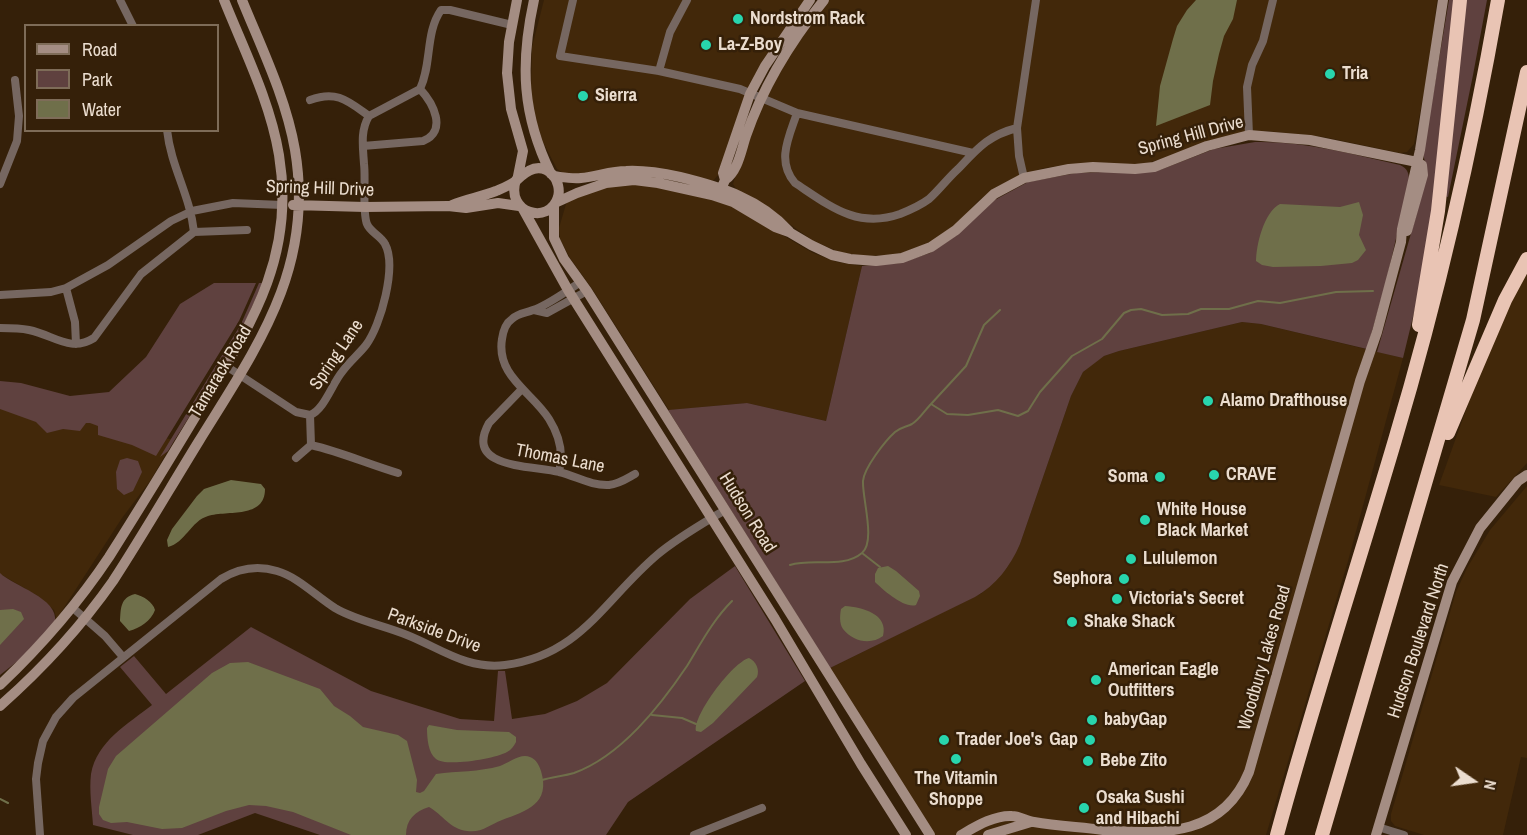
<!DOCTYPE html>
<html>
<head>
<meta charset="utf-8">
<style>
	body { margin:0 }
	#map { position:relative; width:1527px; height:835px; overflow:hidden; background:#352009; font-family:"Archivo Narrow",sans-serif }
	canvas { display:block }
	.legend { position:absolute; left:24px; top:24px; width:195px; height:108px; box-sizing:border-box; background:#352009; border:2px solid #7e6c58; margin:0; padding:8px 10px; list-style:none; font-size:18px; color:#ebddcf }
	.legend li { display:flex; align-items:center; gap:12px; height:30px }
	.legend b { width:30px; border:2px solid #7e6c58 }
	.north { position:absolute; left:1443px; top:751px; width:60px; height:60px; -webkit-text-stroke:4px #352009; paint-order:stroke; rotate:103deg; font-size:16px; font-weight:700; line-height:24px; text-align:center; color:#ebddcf }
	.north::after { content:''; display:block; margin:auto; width:21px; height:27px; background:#ebddcf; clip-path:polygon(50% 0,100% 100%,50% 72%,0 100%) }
</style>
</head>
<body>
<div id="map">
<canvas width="1527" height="835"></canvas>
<ul class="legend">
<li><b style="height:8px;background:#a48d83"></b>Road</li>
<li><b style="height:16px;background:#5f413f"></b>Park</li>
<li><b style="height:16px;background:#6f6f4a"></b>Water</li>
</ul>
<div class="north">N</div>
</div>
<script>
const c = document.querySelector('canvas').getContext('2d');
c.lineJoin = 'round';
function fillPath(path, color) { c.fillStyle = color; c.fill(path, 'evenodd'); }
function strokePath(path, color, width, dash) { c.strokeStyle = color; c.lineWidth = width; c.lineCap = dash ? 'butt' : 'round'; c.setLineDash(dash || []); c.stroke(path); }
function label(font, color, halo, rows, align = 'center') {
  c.font = font + ' "Archivo Narrow",sans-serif'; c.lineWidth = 5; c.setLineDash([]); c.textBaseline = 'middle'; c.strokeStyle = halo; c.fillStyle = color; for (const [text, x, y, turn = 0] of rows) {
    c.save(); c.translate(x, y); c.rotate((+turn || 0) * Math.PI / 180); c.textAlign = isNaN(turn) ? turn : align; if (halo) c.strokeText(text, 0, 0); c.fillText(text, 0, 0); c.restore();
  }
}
fillPath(new Path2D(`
	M544,0h263l-39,56 -50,119 -5,6 -133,-6 -17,-2 -6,-4 -14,-27 -9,-26 -3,-24 1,-45z
	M827,0h610l-8,67 -15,77 -7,8 -7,1 -76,-16 -57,-6h-8l-115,33 -79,1 -21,3 -23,7 -25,12 -18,14 -20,22 -26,18 -27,11 -15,3 -28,1 -23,-4 -27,-12 -49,-35 -26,-15 -4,-6 17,-53 20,-47z
	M615,184l40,1 76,20 82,48 24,9 25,4 -36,155 -79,-18 -78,7 -76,-120 -23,-32 -10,-19 -1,-11 7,-24 3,-4z
	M1527,267v196l-31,34 -57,-12 49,-136z
	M1242,322l19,2 142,34 -55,203 -82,274h-336l-104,-165 156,-77 25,-25 13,-24 51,-148 12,-24 9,-8 12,-8 15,-5z
	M0,400l174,40 -24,41 -28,37 -68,105 2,-6 -2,-7 -16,-14 -36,-21 -2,3z
	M1527,486v272l-6,-1 -18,78h-79l-29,-9 -4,-5v-7l65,-222 11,-24 23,-38z`), '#42280a');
fillPath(new Path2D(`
	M1449,0h6l-18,175 -16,109 -18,74 -26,-6 39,-136 10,-50 -3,-12z
	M1464,0h23l-14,75 -25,122 -4,-1z
	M1255,142c49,-1 97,12 145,23 8,4 9,8 9,17l-23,100 -19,67 -106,-25 -19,-2 -123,29 -15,5 -21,16 -12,24 -51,148c-10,23 -24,41 -45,53l-145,71 -162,-258 79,-7 79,18 36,-155 38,-3 30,-10 27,-18 36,-34 35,-19 48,-9 84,-3 54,-21z
	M214,283h42l-17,38 -83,135 -24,-11 -34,-10v-9l-8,-3h-4l-6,8 -17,-2 -16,4 -11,-11 -36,-13v-28l21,2 49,13 39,-4 37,-35 34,-53z
	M259,283h3c-23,60 -61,114 -94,168l-8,6 81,-133z
	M127,458l11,3 4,11 -9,19 -9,4 -7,-6 -1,-17 4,-12z
	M735,566l70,115 -177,121 -22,33h-286l-65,-22 -57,22h-65l-40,-10c-1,-16 -4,-35 -2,-51 6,-33 37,-50 61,-69l-32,-38 14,-11 32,38 85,-67 120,64 89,28 34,2 4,-50h7l7,48 33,-5 32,-13 30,-18 83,-84z
	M0,573c13,13 59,25 55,49l-36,38 -19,15z`), '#5f413f');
fillPath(new Path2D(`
	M1196,0h41l-4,19 -9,17 -5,18 -6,27 -3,24 -54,21 4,-40 13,-47 4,-13 10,-16z
	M1359,202l4,13 -4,20 7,15 -8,10 -6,3 -31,3 -48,1 -11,-2 -6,-4c0,-16 8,-49 24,-57l60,3z
	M231,480l30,4 4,5c0,30 -37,21 -57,27 -17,5 -23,27 -40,31l-1,-7 5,-11 25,-33 7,-7z
	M888,566l8,5 23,20 1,5 -4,9c-11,4 -33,-15 -41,-23v-8l3,-6z
	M135,594c8,2 18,8 20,16 -4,11 -15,18 -26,21l-9,-10c1,-13 0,-23 15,-27z
	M845,606c17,1 44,8 38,30 -12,9 -30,6 -40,-7 -4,-6 -3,-14 -2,-20z
	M13,609l8,3 3,7 -24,26v-35z
	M749,658c7,3 11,12 8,19l-44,46 -12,9 -5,-1c-3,-16 37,-69 53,-73z
	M248,662l72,27 14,17 16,10 13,11 35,8 9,6 10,39 -1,12 4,1 4,-2 12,-17c21,-3 43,-2 64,-8 9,-3 20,-13 30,-9 6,2 9,8 11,14 10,33 -15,40 -39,49 -13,5 -20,13 -35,11 -17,-2 -24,-16 -38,-24 -14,4 -23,13 -23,28h-55l-58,-23 -27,-6 -17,-1 -23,6 -44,17 -20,1 -35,-7 -16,1 -8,-3 -4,-6v-7l9,-38 8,-13 96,-83 18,-10z
	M429,725l28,5 52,2 7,5v5c-2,4 -5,8 -9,10 -12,7 -62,15 -71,7 -8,-6 -9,-22 -9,-31z`), '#6f6f4a');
strokePath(new Path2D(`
	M931,404l35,-38 18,-41 16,-15
	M862,553l18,14
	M790,565c22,-7 53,4 72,-12 14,-12 0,-55 1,-72 1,-13 22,-40 32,-49 6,-5 11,-5 17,-8 7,-4 13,-14 19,-20l16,10 21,1 30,-5 20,6 10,-5 12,-19 32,-36 30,-17 22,-26 7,-3 10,-1 21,6 26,-1 13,-5h28l29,-8 22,2 56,-11 37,-1
	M652,715l30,3 14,6
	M542,780c10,-3 22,-4 32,-7 47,-17 86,-67 113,-107 14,-23 26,-46 45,-65
	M0,799l8,4`), '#6f6f4a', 2);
strokePath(new Path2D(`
	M120,0l13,26
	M573,0l-13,56 99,15
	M687,0l-17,32 -11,39 81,18 57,24c-8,24 -21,48 -2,70 35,23 62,46 105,31 10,-4 21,-9 29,-15 10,-9 19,-21 29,-30 20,-21 31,-34 59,-41
	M310,100c27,-10 38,1 59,16
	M797,113l176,40
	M1249,135l-2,-48 5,-22 11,-24 10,-41
	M363,146l60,-5c25,-10 10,-38 -3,-52
	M1024,178l-5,-22 -2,-28 19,-128
	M0,184l17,-43 2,-25 -4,-36
	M194,232l53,-2
	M66,288l9,34 1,22
	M0,295l51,-3 15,-4 42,-23 63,-44 21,-10 41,-8 49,2
	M534,310l13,3 40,-22
	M0,328c10,0 20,0 29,2 25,5 41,23 65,8l47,-64 53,-42c-4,-37 -23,-65 -27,-102
	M226,366l70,46 14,3
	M522,389l-33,34c-26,47 45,42 70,49 17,4 32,14 50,13 10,-1 17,-6 26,-11
	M311,445c30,7 57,19 87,28
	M296,458l15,-13 -1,-30c14,-5 22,-31 32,-43 7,-10 17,-18 24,-27 15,-20 31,-79 19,-101 -4,-8 -15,-12 -18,-20 -5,-12 -1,-45 -3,-60 -1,-17 -4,-33 5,-48l51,-27c12,-25 5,-56 21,-79h9l62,15
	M559,472c5,-19 0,-37 -10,-53 -17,-27 -53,-43 -47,-80 1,-7 4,-16 10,-20 6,-6 14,-6 21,-9 17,-6 33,-19 48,-28
	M73,608l32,28 18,21
	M1378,827l26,8
	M40,835l-4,-56 2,-16 5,-22 13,-24 17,-19 148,-119c18,-11 36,-14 56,-8 21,6 39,25 58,37 22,13 48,17 72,27 33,13 60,35 98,30 76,-10 99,-65 152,-110 20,-17 45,-31 68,-45
	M694,835l68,-27`), '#766761', 8);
strokePath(new Path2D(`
	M517,0l-8,42 -2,31 4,36 12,42 -5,25
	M534,0c-14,64 -12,115 17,174
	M553,176c9,1 18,3 28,2 15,-1 29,-7 45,-7 18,-1 36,2 54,6 41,10 80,22 109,54
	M725,180c13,-9 16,-29 21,-44 17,-50 45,-95 78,-136
	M720,192l5,-12 -2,-7 27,-79 15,-28 45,-66
	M555,203l22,-10 29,-10 28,-3 24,3 54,12 21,7 42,25 14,5 22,13 21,10 18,4 26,2 26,-3 29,-11 25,-17 38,-36 30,-16 45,-9 24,-2 42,2 19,-2 53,-21 42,-11 61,5 107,22
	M293,205l72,2 83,-1 18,2 32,-5 21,3
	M452,205c14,-6 29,-8 44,-14 7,-3 15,-6 21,-11 10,-10 23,-18 36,-5 5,6 7,15 5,22 -9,29 -53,16 -42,-17
	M554,205v33l10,21 23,32 343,544
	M523,209l45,81 207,329 86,145 45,71
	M1407,231l16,-56 -1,-10 -5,-3
	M0,685c41,-39 77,-80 109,-128 31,-49 61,-98 91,-148 50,-83 96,-151 79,-254 -9,-54 -35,-105 -55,-155
	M0,706c43,-38 80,-78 113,-125 30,-46 57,-93 86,-140 58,-94 116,-173 96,-291 -9,-52 -33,-101 -53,-150
	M961,835c14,-8 33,-20 51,-19 7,0 15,5 22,6 23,4 46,5 69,8 64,5 120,5 146,-58l111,-391 17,-49 24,-90 1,-13 18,-79 23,-150
	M988,835l43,-13
	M1376,835l76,-253 28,-54 38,-47 9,-6`), '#a48d83', 10);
strokePath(new Path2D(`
	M1419,325l19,-114 22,-211
	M1448,433l57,-133 22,-41
	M1277,835c36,-132 79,-263 118,-395 43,-144 77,-292 103,-440
	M1322,835l151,-515 54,-248`), '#e9c4b4', 14);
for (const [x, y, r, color] of [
	[738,19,6,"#28d5ad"],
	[706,45,6,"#28d5ad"],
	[1330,74,6,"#28d5ad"],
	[583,96,6,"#28d5ad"],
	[1208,401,6,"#28d5ad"],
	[1214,475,6,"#28d5ad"],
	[1160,477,6,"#28d5ad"],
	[1145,520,6,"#28d5ad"],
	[1131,559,6,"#28d5ad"],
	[1124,579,6,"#28d5ad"],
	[1117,599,6,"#28d5ad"],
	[1072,622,6,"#28d5ad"],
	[1096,680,6,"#28d5ad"],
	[1092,720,6,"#28d5ad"],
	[944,740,6,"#28d5ad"],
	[1090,740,6,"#28d5ad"],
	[956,759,6,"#28d5ad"],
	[1088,761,6,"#28d5ad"],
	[1084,808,6,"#28d5ad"]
]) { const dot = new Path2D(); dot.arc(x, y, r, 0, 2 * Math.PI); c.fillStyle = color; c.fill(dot); strokePath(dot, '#352009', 2); }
label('bold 18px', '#ebddcf', '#352009', [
	["Nordstrom Rack",750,19],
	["La-Z-Boy",718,45],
	["Tria",1342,74],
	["Sierra",595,96],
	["Alamo Drafthouse",1220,401],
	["CRAVE",1226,475],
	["Soma",1148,477,"right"],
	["White House",1157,510],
	["Black Market",1157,531],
	["Lululemon",1143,559],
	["Sephora",1112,579,"right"],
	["Victoria's Secret",1129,599],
	["Shake Shack",1084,622],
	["American Eagle",1108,670],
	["Outfitters",1108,691],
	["babyGap",1104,720],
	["Trader Joe's",956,740],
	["Gap",1078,740,"right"],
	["Bebe Zito",1100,761],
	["The Vitamin",956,779,"center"],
	["Shoppe",956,800,"center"],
	["Osaka Sushi",1096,798],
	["and Hibachi",1096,819]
], 'left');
label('18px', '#ebddcf', '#352009', [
	["Spring Hill Drive",1191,136,-15],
	["Spring Hill Drive",320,189,2],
	["Spring Lane",337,355,-56],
	["Tamarack Road",221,372,-59],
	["Thomas Lane",560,459,11],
	["Hudson Road",747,513,58],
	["Parkside Drive",434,631,20],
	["Hudson Boulevard North",1419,641,-72],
	["Woodbury Lakes Road",1265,658,-74]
]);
</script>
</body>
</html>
